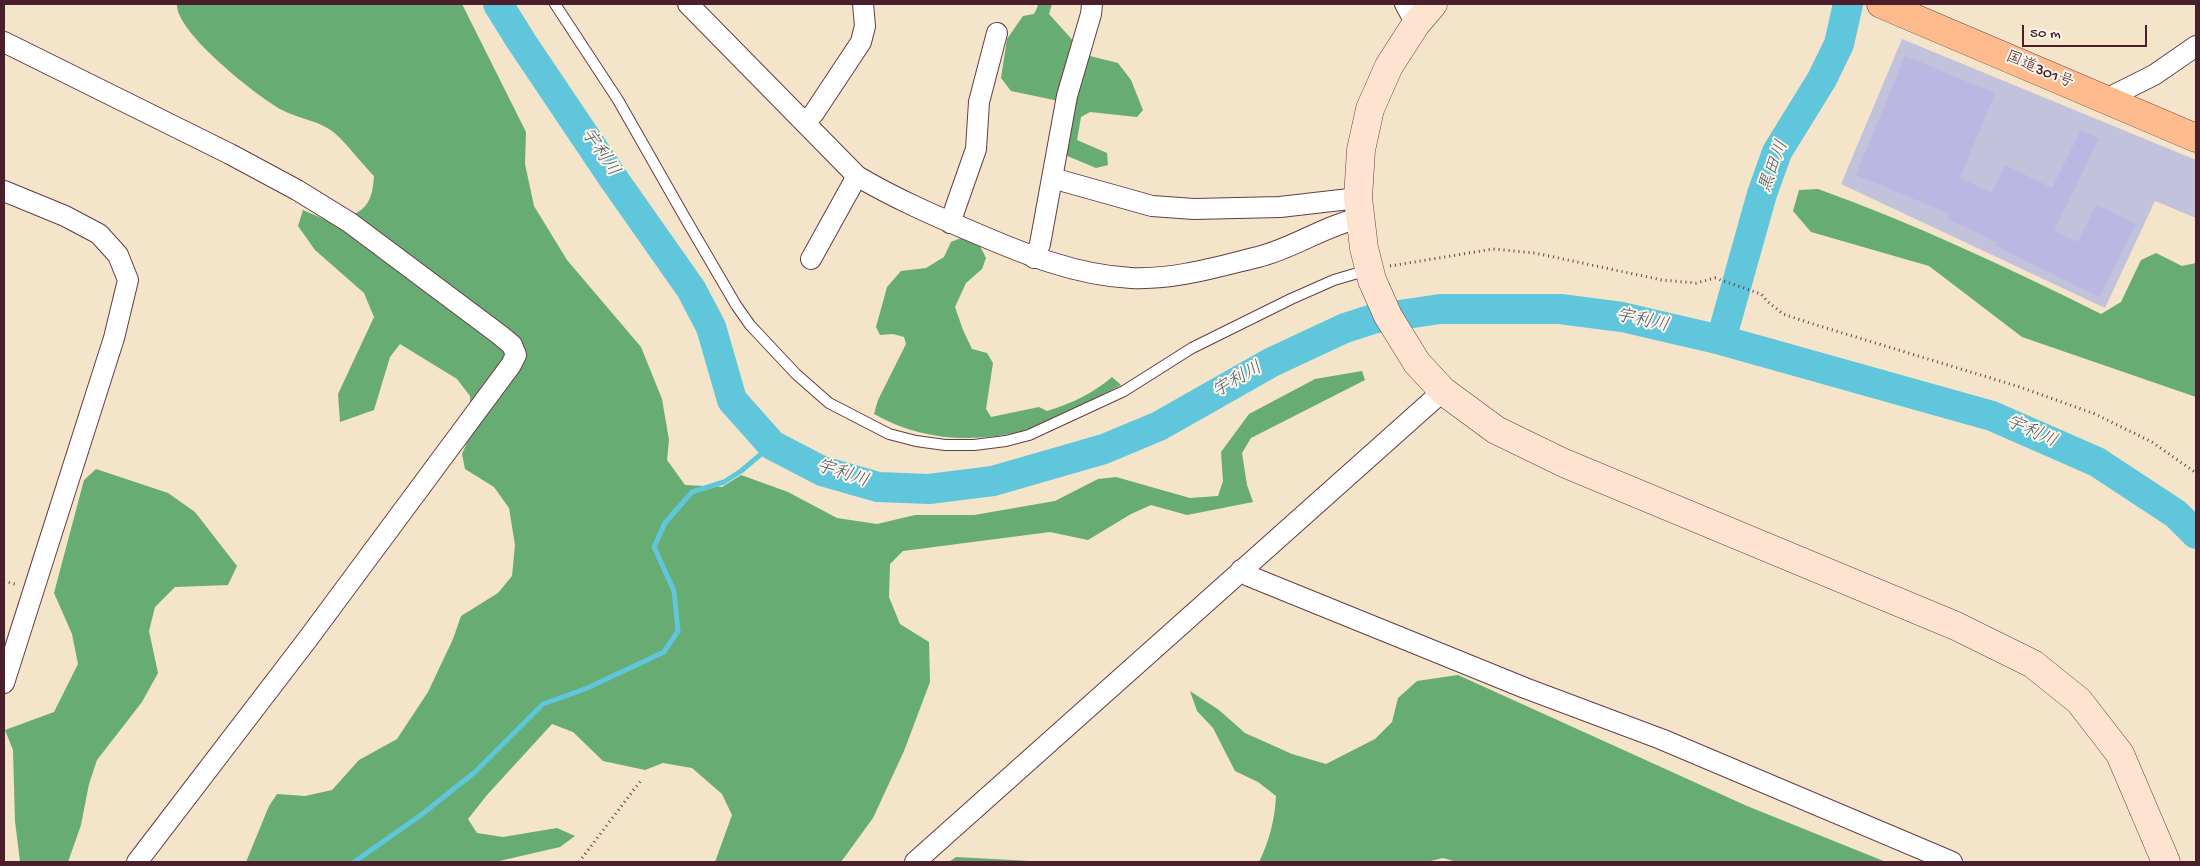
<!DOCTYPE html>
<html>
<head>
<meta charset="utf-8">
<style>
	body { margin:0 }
	#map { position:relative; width:2200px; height:866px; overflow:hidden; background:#f4e4ca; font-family:"Gochi Hand",sans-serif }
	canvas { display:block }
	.frame { position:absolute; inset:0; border:5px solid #4a1f2b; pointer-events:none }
	.scale { position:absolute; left:2022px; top:25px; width:125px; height:22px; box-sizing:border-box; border:2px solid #4a1f2b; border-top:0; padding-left:6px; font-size:15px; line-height:18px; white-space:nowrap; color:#4a1f2b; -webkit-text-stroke:4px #fbf7ec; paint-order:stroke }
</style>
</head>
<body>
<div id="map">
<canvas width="2200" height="866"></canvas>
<div class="frame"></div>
<div class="scale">50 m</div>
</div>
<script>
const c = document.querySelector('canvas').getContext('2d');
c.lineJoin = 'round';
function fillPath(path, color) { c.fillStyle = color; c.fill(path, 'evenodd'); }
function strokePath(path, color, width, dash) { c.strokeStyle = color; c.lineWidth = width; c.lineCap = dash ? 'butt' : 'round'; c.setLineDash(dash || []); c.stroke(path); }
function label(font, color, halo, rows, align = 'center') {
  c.font = font + ' "Gochi Hand","Klee One",sans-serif'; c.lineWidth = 4; c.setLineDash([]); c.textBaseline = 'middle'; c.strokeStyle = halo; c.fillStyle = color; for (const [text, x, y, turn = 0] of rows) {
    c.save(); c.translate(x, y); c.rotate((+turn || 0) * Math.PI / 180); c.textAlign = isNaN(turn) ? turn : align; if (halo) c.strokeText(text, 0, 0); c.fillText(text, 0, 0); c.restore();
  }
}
fillPath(new Path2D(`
	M1902,39l294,121v58l-41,-17 -50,107 -264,-124z`), '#c2c2dc');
fillPath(new Path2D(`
	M177,4h285l64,128 -1,32 9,42 33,54 74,87 21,52 7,41 -2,20 18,25 37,2 19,-12 47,17 49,26 40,6 38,-9h59l81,-14 43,-22 18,-2 74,21 28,-2 5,-15 -2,-29 28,-38 66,-35 47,-8 3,9 -114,58 -9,15 5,32 6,17 -66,13 -36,-10 -20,9 -43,26 -38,-8 -147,19 -13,13 -1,33 11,27 29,18 1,40 -26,69 -31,67 -32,44h-126l17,-47 -10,-21 -30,-26 -29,-5 -18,7 -42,-9 -30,-29 -21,-8 -65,71 -19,24 9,14 26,4 54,-9 18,8 -15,11 -65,15h-249l23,-56 8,-12 28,2 27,-6 27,-30 38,-21 31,-47 25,-53 8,-23 37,-23 14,-17 3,-31 -6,-37 -15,-21 -29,-18 -3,-15 9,-21 -1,-37 -13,-17 -57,-35 -10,13 -16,53 -34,12 -2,-28 36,-77 -10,-24 -49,-43 -17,-24 5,-16 30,13c29,-11 39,-14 41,-47 -11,-11 -34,-41 -45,-47 -14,-9 -32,-11 -47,-19 -24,-13 -107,-78 -105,-106z
	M1036,4h16l-3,10 37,41 32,8 13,17 12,30 -6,7 -47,-5 -9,5 -4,23 30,13 1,12 -12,3 -31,-13 4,-47 -15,-8 -43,-9 -10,-13 6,-39 16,-23 11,-2 4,-8z
	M1818,189c97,35 191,79 283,125l20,-12 20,-42 15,-7 26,13 14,-3v134l-174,-60 -93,-71 -118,-34 -18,-21 6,-21z
	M961,238l19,8 6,12 -4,11 -16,14 -11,24 8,23 9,19 15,4 6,10 -7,46 5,8 48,-10 8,4c23,-7 47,-18 65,-34l9,8c-25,13 -50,26 -76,37 -8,3 -17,8 -25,10 -50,11 -101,8 -146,-18l4,-14 28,-56 -2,-7 -11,-3 -13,1 -4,-8 11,-40 14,-16 25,-3 18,-11 7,-15z
	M96,469l72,24 27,19 42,54 -9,19 -53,2 -20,20 -6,24 9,42 -16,29 -45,58 -8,24 -8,41 -13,37h-48l-5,-41 -2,-71 -8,-20 49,-18 24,-48 -6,-30 -18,-41 30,-113z
	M1458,675l289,131 139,56h-429l-14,-4 -16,4h-168c10,-20 16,-43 17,-66l-18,-14 -23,-11 -22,-43 -16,-17 -7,-20 29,19 26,23 47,21 34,10 49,-25 17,-17 6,-24 19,-17z
	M956,857l75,4 1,1h-83z`), '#67ac72');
strokePath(new Path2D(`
	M354,862l67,-47 54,-43 68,-68 42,-15 79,-37 14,-21 -4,-40 -20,-44 11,-24 27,-31 32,-10 17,-11 31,-26`), '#5fc6db', 5);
strokePath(new Path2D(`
	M498,4l23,37 92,137 78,111 20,38 21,73 40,45 50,26 56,16 51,2 64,-8 111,-32 55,-23 113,-64 73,-34 28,-9 67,-10h120l62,8 99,23 271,76 105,46 79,52 20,20
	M1721,340l41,-146 15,-42 45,-73 17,-35 9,-40`), '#5fc6db', 30);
fillPath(new Path2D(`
	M1905,56l90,37 -35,85 31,15 14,-28 47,23 29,-58 18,9 -45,91 24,12 18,-37 40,19 -36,73 -104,-51 2,-3 -51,-24 3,-5 -94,-39z`), '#bbb6e2');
const lane = new Path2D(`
	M555,4l63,96 66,116 52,89 14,20 46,49 33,29 60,31 27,7 29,4h29l32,-4 23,-6 95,-44 68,-43 99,-49 43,-19 34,-10`);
const street = new Path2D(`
	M688,4l169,172c37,22 76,39 116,56 51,22 102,43 158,46 43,2 86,-11 127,-21 36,-9 66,-31 102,-39
	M1405,4l11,20
	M4,42l226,112 67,36 52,32 151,113 12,10 4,10 -5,10 -204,275 -170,222
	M2109,100l3,-4 42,-21 42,-29
	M805,122l9,-9 47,-71 4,-16 -2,-22
	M1052,178l100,28 42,3 86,-2 78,-9
	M4,191l61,25 34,18 19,21 10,25 -14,58 -110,345
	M950,223l26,-74 3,-47 18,-69
	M1034,258l6,-14 27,-148 24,-82 1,-10
	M811,259l46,-83
	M1241,570l8,6 276,112 136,51 291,123
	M915,862l528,-471`);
const secondary = new Path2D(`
	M1433,4l-17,20 -27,42 -19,43 -9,41 -3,48 6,50 8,32 16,36 29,47 26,28 53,39 68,33 392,163 77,38 46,37 41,53 46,108`);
const highway = new Path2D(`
	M1881,4l315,134`);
strokePath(lane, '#643d43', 12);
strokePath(street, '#643d43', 22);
strokePath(secondary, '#643d43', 29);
strokePath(highway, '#643d43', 29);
strokePath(new Path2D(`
	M1390,266l103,-17 42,4 127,27 34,3 19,-5 46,16 7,8 15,12 30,10 207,63 75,27 57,28 44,31
	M4,581l14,4
	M579,862l63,-83`), '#643d43', 3, [1, 4]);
strokePath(lane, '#fff', 10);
strokePath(street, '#fff', 20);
strokePath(secondary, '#fee3d1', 28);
strokePath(highway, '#fcba8d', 28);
label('16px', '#4a1f2b', '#fbf7ec', [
	["国道301号",2039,71,23]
]);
label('italic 18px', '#515969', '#fbf7ec', [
	["宇利川",599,153,56],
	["黒田川",1775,167,-69],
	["宇利川",1642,322,12],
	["宇利川",1238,381,-30],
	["宇利川",2031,433,24],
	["宇利川",842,475,18]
]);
</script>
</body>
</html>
